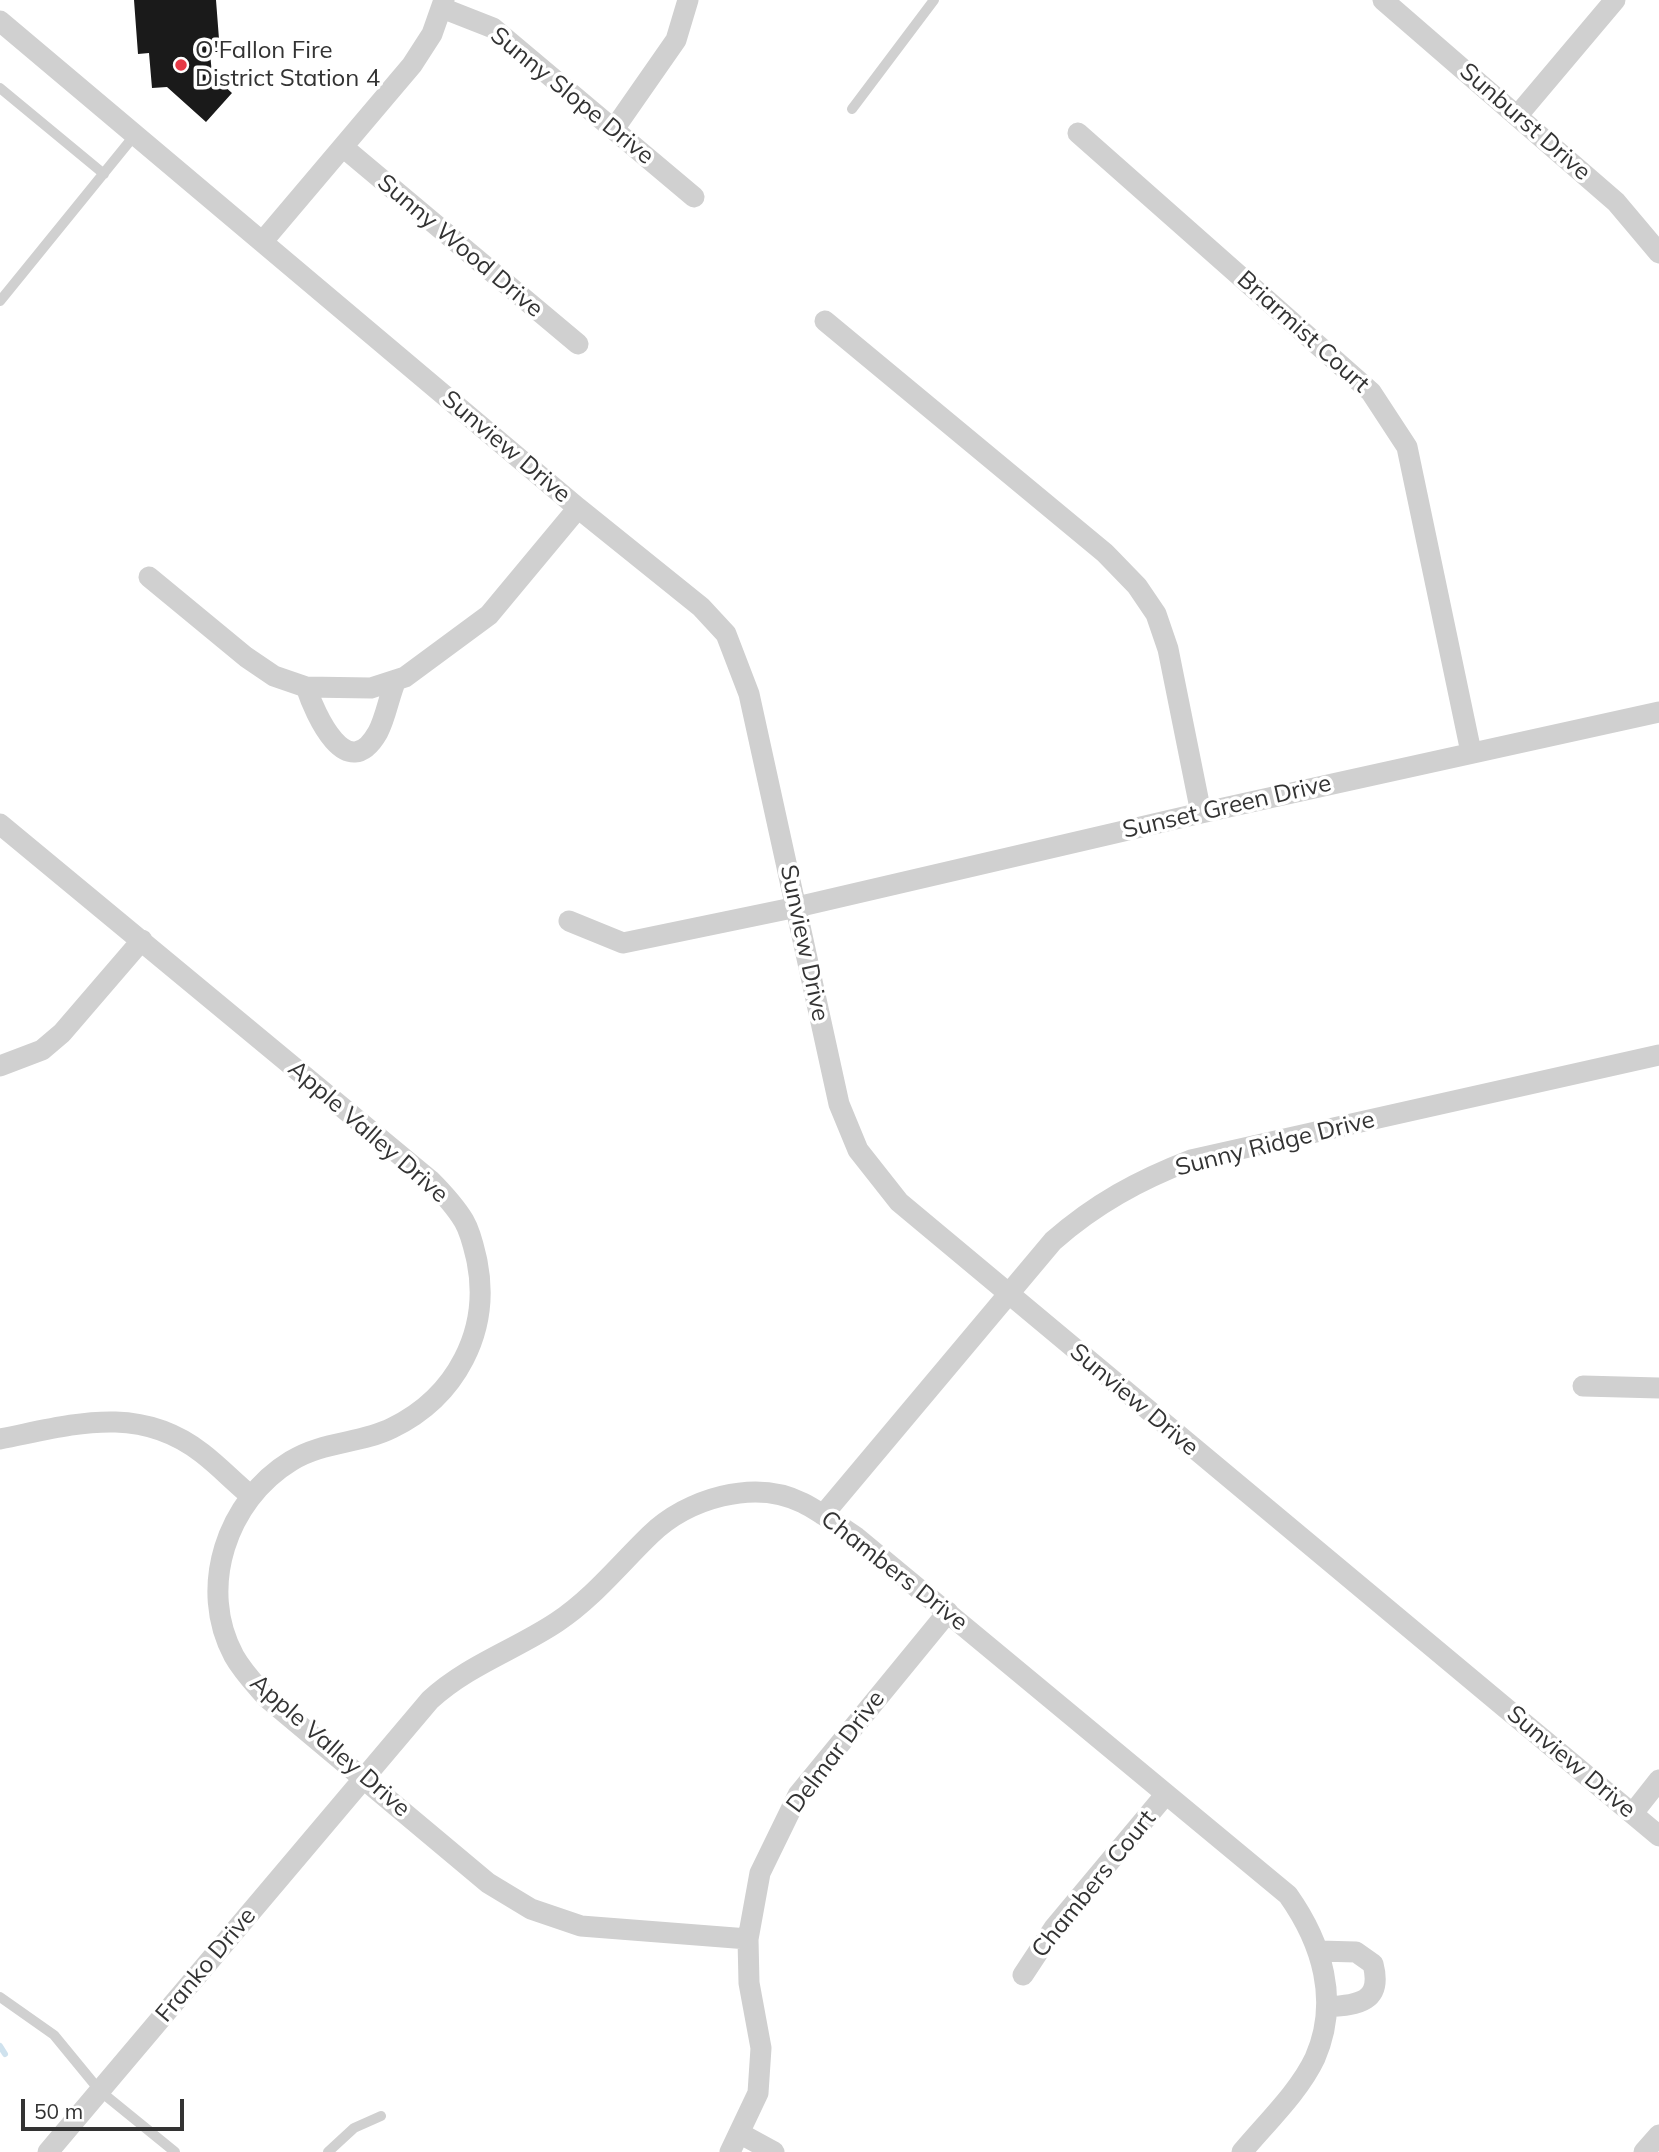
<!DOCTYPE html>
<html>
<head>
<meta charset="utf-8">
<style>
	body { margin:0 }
	#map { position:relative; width:1659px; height:2152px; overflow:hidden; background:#fff; font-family:Mulish,sans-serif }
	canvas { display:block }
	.scale { position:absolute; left:21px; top:2099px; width:163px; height:32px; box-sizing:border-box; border:4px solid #333; border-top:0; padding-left:9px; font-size:21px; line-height:24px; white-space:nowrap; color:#333; -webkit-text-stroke:5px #fff; paint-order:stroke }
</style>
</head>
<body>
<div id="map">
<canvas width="1659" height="2152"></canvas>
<div class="scale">50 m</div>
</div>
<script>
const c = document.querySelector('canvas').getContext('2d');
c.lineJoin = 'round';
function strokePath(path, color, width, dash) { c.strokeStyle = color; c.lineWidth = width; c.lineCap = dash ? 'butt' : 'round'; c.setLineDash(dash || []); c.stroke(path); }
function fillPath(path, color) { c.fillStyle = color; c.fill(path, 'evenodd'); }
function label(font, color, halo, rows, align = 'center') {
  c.font = font + ' Mulish,sans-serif'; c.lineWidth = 7; c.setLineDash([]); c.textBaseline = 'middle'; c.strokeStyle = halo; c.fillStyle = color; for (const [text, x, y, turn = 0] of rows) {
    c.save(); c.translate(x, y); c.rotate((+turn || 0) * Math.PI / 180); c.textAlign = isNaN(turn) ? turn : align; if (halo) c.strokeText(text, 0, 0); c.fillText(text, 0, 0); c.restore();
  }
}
strokePath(new Path2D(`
	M0,2046l5,8`), '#cfe2ee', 6);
fillPath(new Path2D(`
	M134,0h82l4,52h-10l2,23 20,18 -26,29 -39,-35 -15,1 -3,-35 -11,1z`), '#1a1a1a');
strokePath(new Path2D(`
	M0,88l104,86
	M852,109l82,-109
	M0,301l134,-165
	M0,1997l54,38 46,56 75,61
	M328,2152l26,-24 27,-12`), '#d0d0d0', 10);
strokePath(new Path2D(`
	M1383,0l233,202 43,51
	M442,8l51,20 201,169
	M0,21l578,487 123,99 25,27 23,60 90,410 19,46 41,52 760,634
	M1518,115l97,-115
	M614,129l62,-89 12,-40
	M1078,133l293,259 36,55 64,305
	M343,147l235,197
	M263,241l149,-176 20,-31 12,-34
	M825,321l280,232 32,33 19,28 12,35 33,164
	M149,577l97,80 28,19 32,11 65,1 34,-11 84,-62 89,-107
	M306,687c9,27 41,100 72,45 8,-15 11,-36 18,-52
	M0,824l430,356c12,12 25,26 34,41 7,12 10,27 13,40 14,70 -21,136 -85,167 -32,16 -69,13 -101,33 -64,39 -94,127 -57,195 9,16 21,28 33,42l221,185 43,26 50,17 167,13
	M569,921l54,22 174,-36 404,-94 458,-101
	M0,1066l42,-16 20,-17 80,-93
	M1583,1386l76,2
	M0,1439c72,-14 138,-36 202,14 17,13 32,29 49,43
	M823,1515l230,-274c42,-37 86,-61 138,-81l468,-105
	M1633,1813l26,-33
	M1319,1951l37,1 17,12c10,38 -15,41 -45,43
	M1023,1975l31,-47 112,-134
	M741,2134l33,18
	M48,2152l382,-452c38,-35 85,-50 127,-78 36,-24 62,-57 93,-87 37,-36 104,-57 153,-32 18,9 36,23 53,34l432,358c34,48 52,106 27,163 -16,34 -49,65 -73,94
	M730,2152l28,-59 3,-45 -12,-65 -1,-44 12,-66 38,-78 150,-183
	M1644,2152l15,-17`), '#d0d0d0', 21);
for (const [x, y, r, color] of [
	[181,65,7,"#e63946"]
]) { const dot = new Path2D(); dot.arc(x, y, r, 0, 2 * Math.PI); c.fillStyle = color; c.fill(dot); strokePath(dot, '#fff', 2.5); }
label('24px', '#333', '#fff', [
	["O'Fallon Fire",195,51],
	["District Station 4",195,79]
], 'left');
label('24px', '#333', '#fff', [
	["Sunny Slope Drive",572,96,39],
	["Sunburst Drive",1525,122,41],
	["Sunny Wood Drive",460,246,40],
	["Briarmist Court",1303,332,42],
	["Sunview Drive",506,447,40],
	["Sunset Green Drive",1227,807,-13],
	["Sunview Drive",804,943,78],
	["Apple Valley Drive",368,1132,41],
	["Sunny Ridge Drive",1275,1144,-14],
	["Sunview Drive",1134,1400,40],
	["Chambers Drive",894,1571,38],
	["Apple Valley Drive",330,1746,41],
	["Delmar Drive",836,1752,-53],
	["Sunview Drive",1571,1762,40],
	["Chambers Court",1094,1884,-51],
	["Franko Drive",206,1965,-50]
]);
</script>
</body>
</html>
